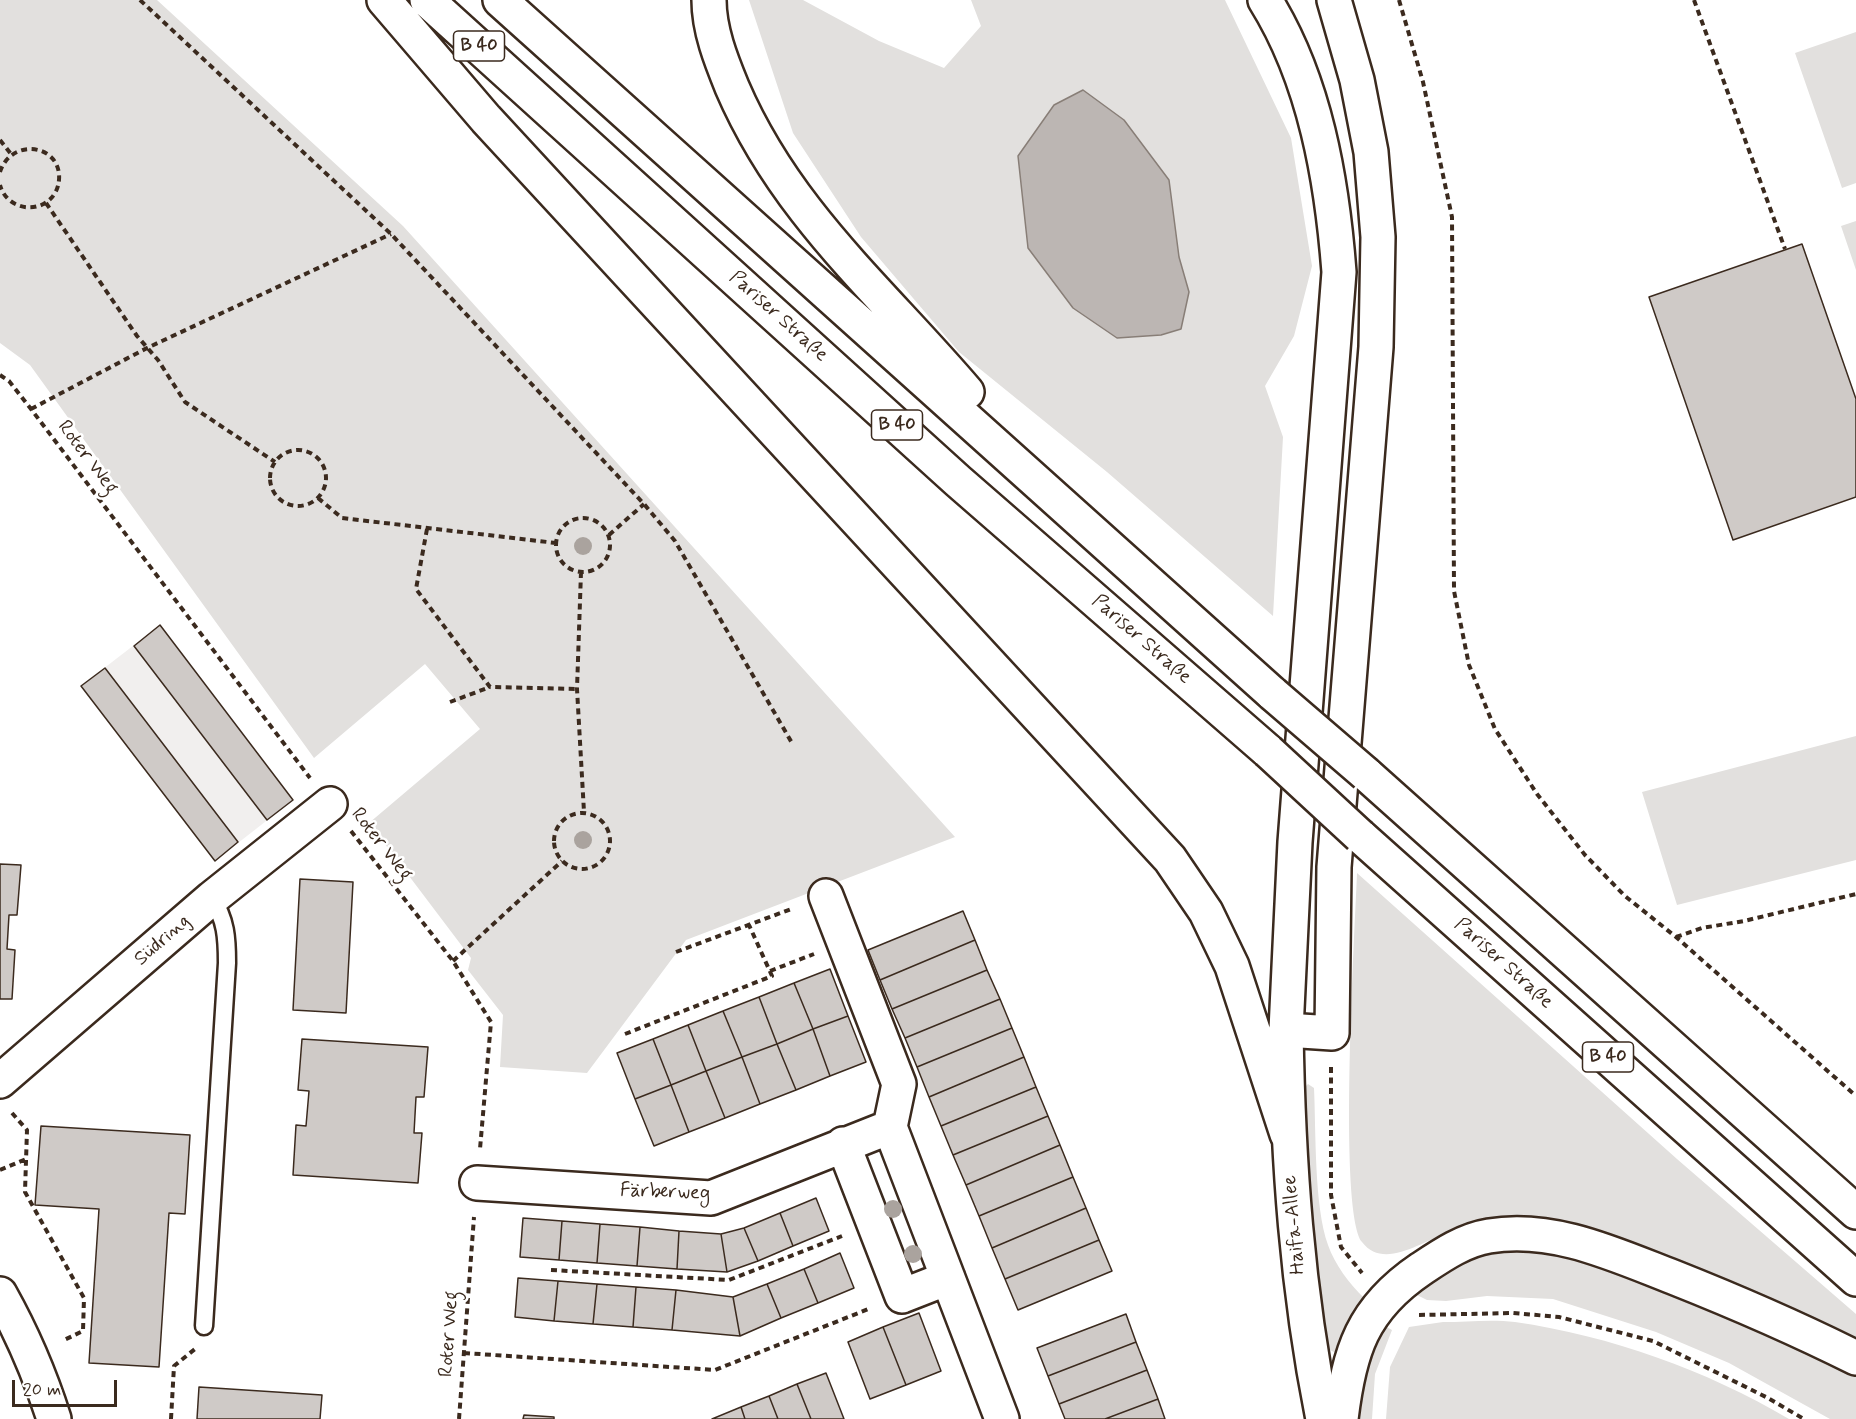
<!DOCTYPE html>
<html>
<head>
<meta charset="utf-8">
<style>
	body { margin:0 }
	#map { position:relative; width:1856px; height:1419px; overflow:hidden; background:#fff; font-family:Mynerve,sans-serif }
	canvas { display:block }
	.scale { position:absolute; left:12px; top:1380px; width:105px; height:27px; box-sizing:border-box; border:3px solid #3b2a1e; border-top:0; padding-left:8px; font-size:18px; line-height:21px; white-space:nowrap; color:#3b2a1e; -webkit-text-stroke:4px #fff; paint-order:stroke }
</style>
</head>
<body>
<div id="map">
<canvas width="1856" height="1419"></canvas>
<div class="scale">20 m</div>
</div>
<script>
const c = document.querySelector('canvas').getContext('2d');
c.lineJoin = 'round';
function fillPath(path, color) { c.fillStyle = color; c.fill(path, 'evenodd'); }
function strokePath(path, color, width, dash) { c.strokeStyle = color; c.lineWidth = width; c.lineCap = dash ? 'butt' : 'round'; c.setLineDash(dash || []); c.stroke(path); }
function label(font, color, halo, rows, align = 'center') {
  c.font = font + ' Mynerve,sans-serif'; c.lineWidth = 5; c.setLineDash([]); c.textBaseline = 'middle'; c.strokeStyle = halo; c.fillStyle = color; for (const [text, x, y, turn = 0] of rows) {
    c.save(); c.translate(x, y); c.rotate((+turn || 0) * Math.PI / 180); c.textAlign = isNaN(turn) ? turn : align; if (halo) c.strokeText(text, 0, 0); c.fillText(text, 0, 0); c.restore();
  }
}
fillPath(new Path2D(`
	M160,625l133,175 -78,61 -134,-175z`), '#f1efee');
fillPath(new Path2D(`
	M0,0h157l246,226 552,611 -269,103 -99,133 -87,-6 3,-52 -35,-45 3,-12 -102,-135 111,-94 -55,-65 -111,94 -284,-393 -30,-22z
	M749,0h54l76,41 65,27 37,-42 -10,-26h254l66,138 21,128 -18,70 -29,50 18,51 -10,179 -166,-144 -148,-120 -98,-115 -68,-104z
	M1856,32v151l-14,5 -47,-135z
	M1856,221v49l-15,-44z
	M1856,736v124l-179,45 -35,-113z
	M1357,873l320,286 179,155v23c-56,-27 -113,-51 -170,-73 -47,-18 -92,-39 -143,-41 -17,-1 -38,-3 -54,0 -15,2 -30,6 -44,11 -24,8 -62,36 -83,8 -24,-33 -7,-312 -5,-369z
	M1308,1084l6,4c2,43 0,118 14,157 7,20 21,38 36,53l-20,34 -8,21 -8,-4 -17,-137 -7,-124z
	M1497,1248h40l38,8 150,56 131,59v48h-26l-101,-56 -73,-31 -103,-33 -66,-3 -41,5 -19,-1 -18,-9 15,-14z
	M1443,1322c23,0 49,-3 72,0 96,14 191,48 274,97h-403l4,-52 19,-40z
	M1381,1324l11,6 -17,44 -3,45h-12l5,-55z`), '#e2e0de');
const water = new Path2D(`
	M1083,90l41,30 45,60 10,77 10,35 -8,37 -20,6 -44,3 -44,-30 -45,-60 -10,-92 36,-51z`);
fillPath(water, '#bcb6b3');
strokePath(water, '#887e77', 1.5);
const building = new Path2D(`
	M1802,244l54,155v98l-123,43 -84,-243z
	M160,625l133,175 -26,20 -133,-174z
	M105,668l133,174 -23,19 -134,-175z
	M0,864l21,1 -4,50h-8l-2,34 8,1 -3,49h-12z
	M300,879l53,3 -7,131 -53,-3z
	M963,911l12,29 -95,40 -12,-30z
	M975,940l12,30 -95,39 -12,-29z
	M830,969l18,47 -35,13 -19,-46z
	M987,970l13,29 -95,39 -13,-29z
	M794,983l19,46 -36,15 -18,-47z
	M759,997l18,47 -35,13 -19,-46z
	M1000,999l12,29 -95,39 -12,-29z
	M723,1011l19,46 -36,14 -18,-46z
	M848,1016l18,46 -36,14 -17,-47z
	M688,1025l18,46 -35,14 -18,-46z
	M1012,1028l12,29 -95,40 -12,-30z
	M813,1029l17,47 -34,14 -19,-46z
	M302,1039l126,8 -4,50h-8l-2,36h8l-4,50 -125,-8 3,-50 10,1 3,-35 -11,-1z
	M653,1039l18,46 -36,14 -18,-46z
	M777,1044l19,46 -36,14 -18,-47z
	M742,1057l18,47 -35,14 -19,-47z
	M1024,1057l12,30 -95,39 -12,-29z
	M706,1071l19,47 -36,14 -18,-47z
	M671,1085l18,47 -35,14 -19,-47z
	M1036,1087l12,29 -95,39 -12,-29z
	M1048,1116l12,29 -94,40 -13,-30z
	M41,1126l149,9 -5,79 -16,-1 -10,154 -70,-4 10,-154 -64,-4z
	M1060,1145l13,32 -94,39 -13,-31z
	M1073,1177l13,31 -94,40 -13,-32z
	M816,1198l13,33 -36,15 -13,-33z
	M1086,1208l13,32 -94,39 -13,-31z
	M780,1213l13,33 -35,15 -14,-33z
	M523,1218l39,3 -3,39 -39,-3z
	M562,1221l38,3 -3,39 -38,-3z
	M600,1224l40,3 -3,39 -40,-3z
	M640,1227l39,4 -2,38 -40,-3z
	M744,1228l14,33 -31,11 -6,-38z
	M679,1231l42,3 6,38 -50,-3z
	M1099,1240l13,31 -94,39 -13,-31z
	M840,1253l14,35 -36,15 -14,-34z
	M804,1269l14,34 -37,15 -14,-34z
	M518,1278l40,3 -4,40 -39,-4z
	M558,1281l39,3 -4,40 -39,-3z
	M597,1284l39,3 -3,40 -40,-3z
	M767,1284l14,34 -41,18 -7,-39z
	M636,1287l40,3 -4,40 -39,-3z
	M676,1290l57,7 7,39 -68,-6z
	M919,1313l22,58 -35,14 -23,-58z
	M1126,1314l10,28 -88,34 -11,-28z
	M883,1327l23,58 -36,14 -22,-57z
	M1136,1342l11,28 -88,34 -11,-28z
	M1147,1370l11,29 -53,20h-40l-6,-15z
	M826,1373l18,46h-33l-14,-35z
	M797,1384l14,35h-33l-9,-23z
	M199,1387l123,8 -2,24h-123z
	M769,1396l9,23h-33l-4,-12z
	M1158,1399l7,20h-60z
	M741,1407l4,12h-33z
	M524,1415l30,2v2h-31z`);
fillPath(building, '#cfcac7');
strokePath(building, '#3b2a1e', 1.5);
const lane = new Path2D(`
	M204,1326l23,-363c0,-25 -1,-43 -15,-65`);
const street = new Path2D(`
	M826,896l73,188 -9,43 112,292
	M1286,1030l46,3 2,-166 42,-520 2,-110 -7,-85 -14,-72 -23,-80
	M0,1081l212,-183 118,-94
	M843,1144l59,152 46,-18
	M477,1183l234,15 179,-71
	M0,1294c23,41 40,81 54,125`);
const secondary = new Path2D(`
	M1286,1030c2,131 11,260 37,389`);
const highway = new Path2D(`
	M384,0l102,119 684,740 36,53 26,54 55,168
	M427,0l531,481 310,270
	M500,0l773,694
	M709,0c0,30 12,60 23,87 54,126 149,204 235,305
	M1265,0c50,80 67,180 74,272l-44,570 -9,188
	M1366,774l490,438
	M1360,836l496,443
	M1341,1419c8,-68 21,-110 80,-150 21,-14 43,-29 68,-33 64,-11 127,19 184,41 63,25 123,51 183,81`);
strokePath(lane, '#3b2a1e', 21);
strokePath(street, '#3b2a1e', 38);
strokePath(secondary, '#3b2a1e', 38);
strokePath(highway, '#3b2a1e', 38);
strokePath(new Path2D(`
	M140,0l251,234 253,270 31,37 117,202
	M1399,0l24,82 29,135 2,374 15,74 26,64 42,65 48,61 40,41 51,41 180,159
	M1694,0l91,249
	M0,140l11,14
	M0,172c11,-35 62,-28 59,8 -3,34 -50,37 -59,5
	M46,203l91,133 21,24 27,42 90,60
	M0,375l9,6 22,28 279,369
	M31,409l116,-61 244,-114
	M270 478a28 28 0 1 1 56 0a28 28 0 1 1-56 0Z
	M318,498l24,20 214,25
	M556 545a27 27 0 1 1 54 0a27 27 0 1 1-54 0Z
	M427,529l-11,60 74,98 87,2
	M609,535l35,-31
	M581,572l-4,117 7,123
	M450,702l40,-15
	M554 841a28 28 0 1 1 56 0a28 28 0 1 1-56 0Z
	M351,831l102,130 38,61 -11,127
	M1676,937l26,-9 42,-7 112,-27
	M676,952l118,-44
	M453,961l109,-100
	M770,971l44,-17
	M625,1034l147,-58 -23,-51
	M1331,1067v128l10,52 21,26
	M12,1113l15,17 -2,62 59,106 -1,33 -21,10
	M0,1170l26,-11
	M551,1270l178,10 113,-44
	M1419,1315l94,-2 46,4 94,24 113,56 38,22
	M464,1353l251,17 156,-62
	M171,1419l3,-53 21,-17
	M459,1419l15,-202`), '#3b2a1e', 4, [6, 4.5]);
strokePath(lane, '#fff', 16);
strokePath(street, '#fff', 33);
strokePath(secondary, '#fff', 33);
strokePath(highway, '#fff', 33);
const highwayBridge = new Path2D(`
	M1273,694l93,80
	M1268,751l92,85`);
strokePath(highwayBridge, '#3b2a1e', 38, []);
strokePath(highwayBridge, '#fff', 33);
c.fillStyle = '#aaa39e';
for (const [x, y] of [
	[583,546],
	[583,840],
	[893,1209],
	[913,1254]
]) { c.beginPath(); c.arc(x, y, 9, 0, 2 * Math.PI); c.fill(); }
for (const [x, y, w] of [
	[479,46,51],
	[897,425,51],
	[1608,1057,51]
]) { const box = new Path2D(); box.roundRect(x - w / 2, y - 15, w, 30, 4.5); c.fillStyle = '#fff'; c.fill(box); strokePath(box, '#3b2a1e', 1.5); }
label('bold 18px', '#3b2a1e', null, [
	["B 40",479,46],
	["B 40",897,425],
	["B 40",1608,1057]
]);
label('20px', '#3b2a1e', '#fff', [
	["Pariser Straße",778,317,42],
	["Roter Weg",87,458,53],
	["Pariser Straße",1141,640,41],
	["Roter Weg",381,845,52],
	["Südring",163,941,-41],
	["Pariser Straße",1503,964,42],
	["Färberweg",665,1193,2],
	["Haifa-Allee",1295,1225,-95],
	["Roter Weg",450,1334,-86]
]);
</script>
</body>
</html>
